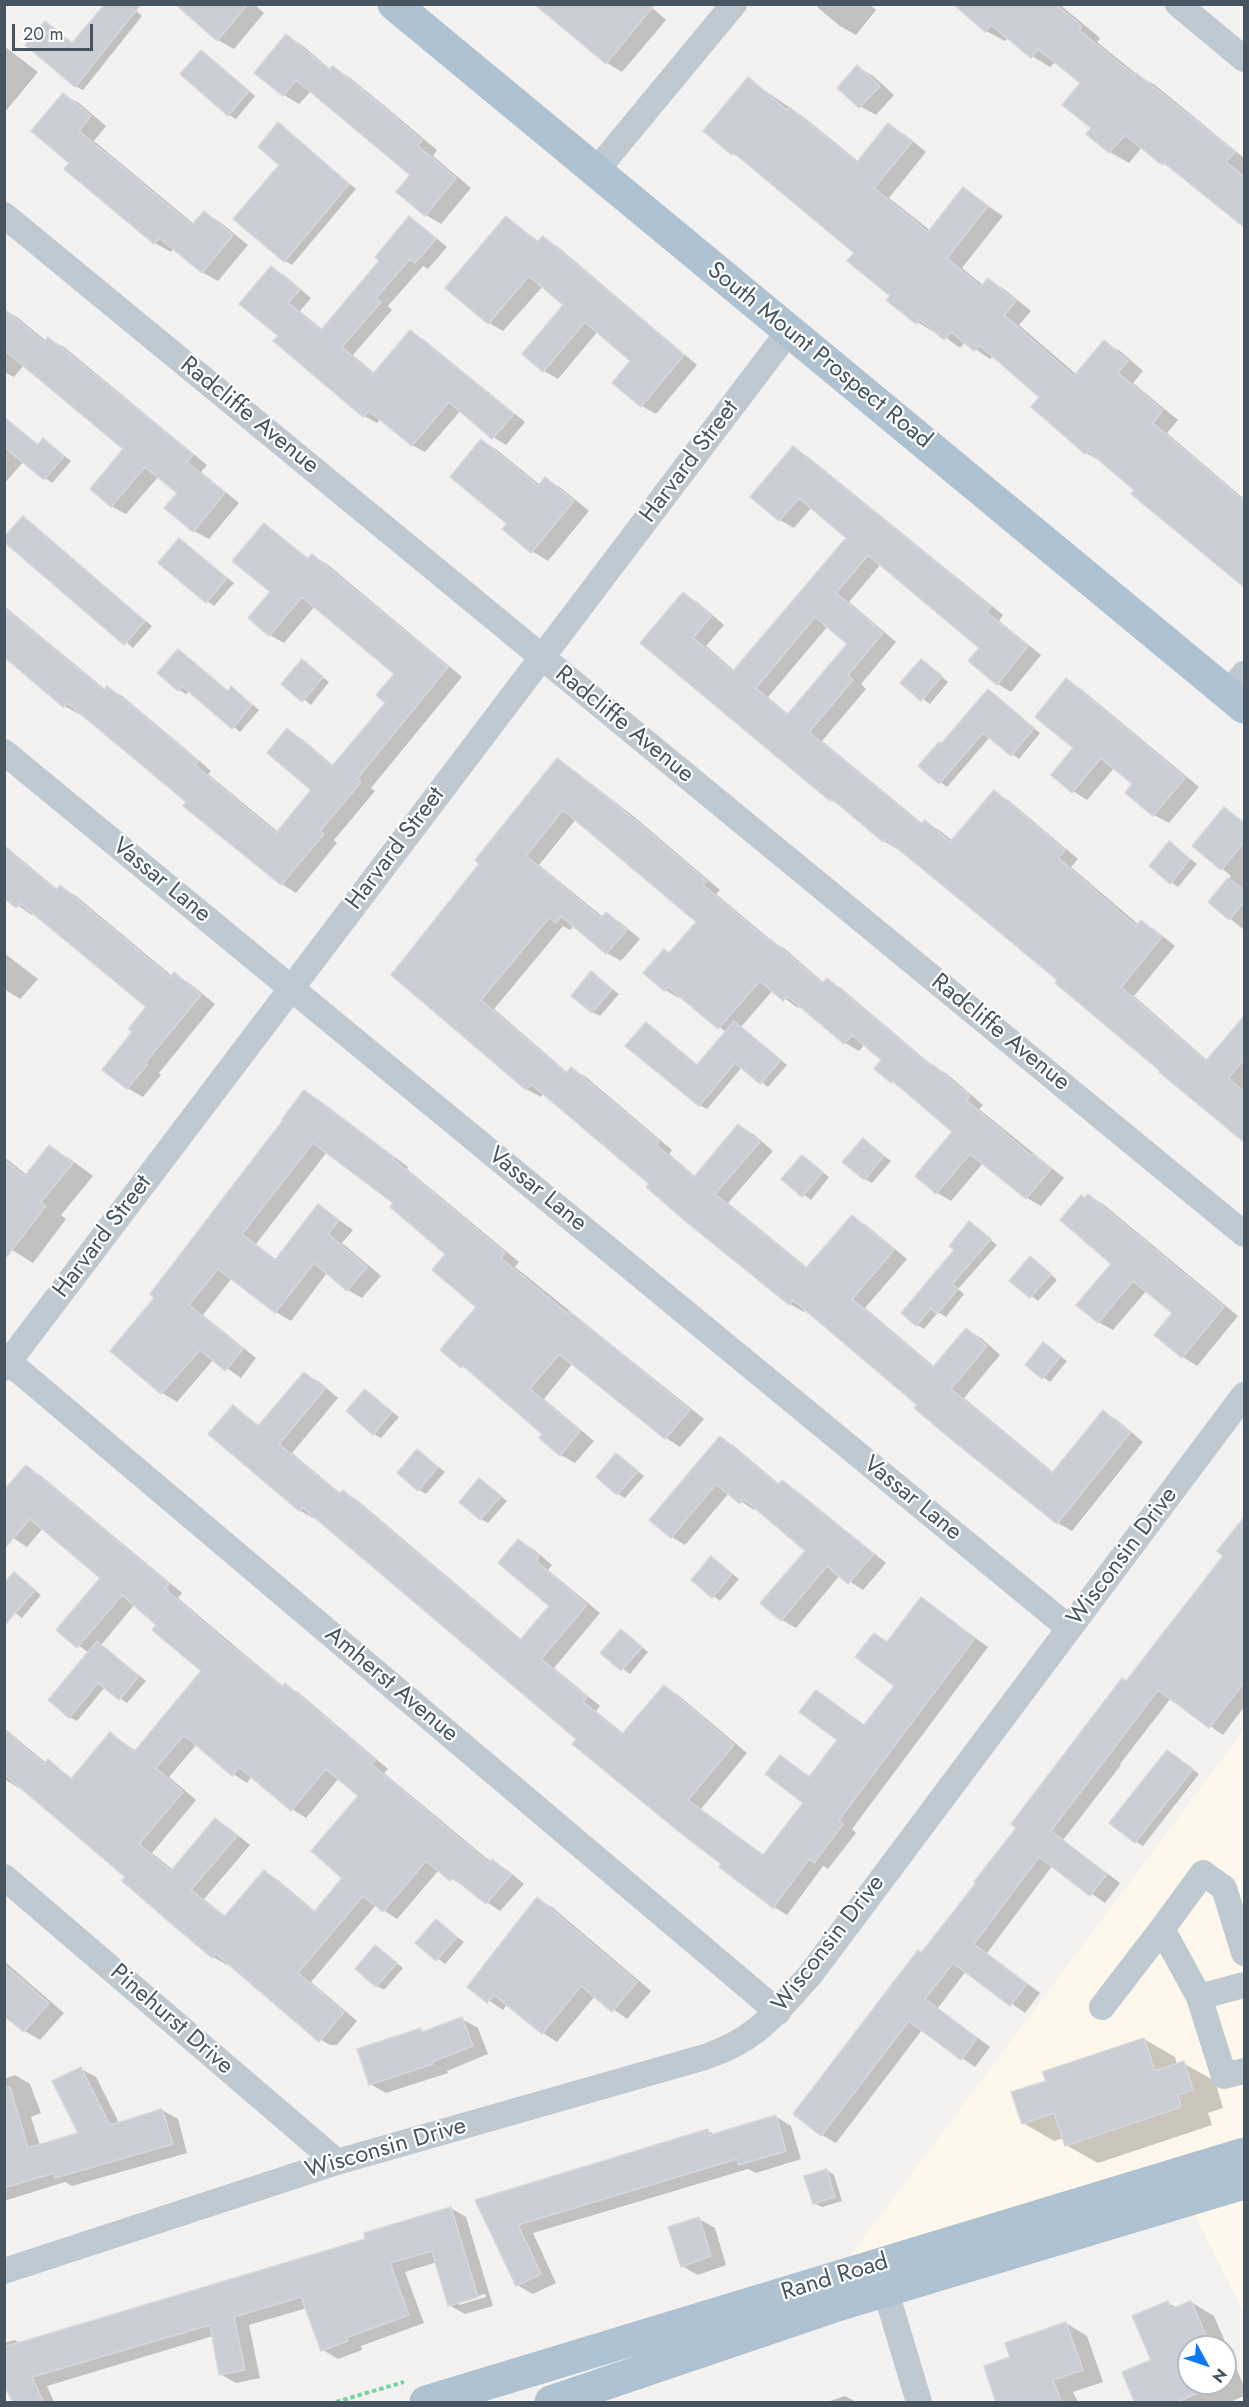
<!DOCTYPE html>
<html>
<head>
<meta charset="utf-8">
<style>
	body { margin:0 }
	#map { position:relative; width:1249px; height:2407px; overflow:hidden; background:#f4f1f1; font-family:Jost,sans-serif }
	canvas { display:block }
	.frame { position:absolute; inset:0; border:6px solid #475561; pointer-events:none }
	.north { position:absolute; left:1177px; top:2335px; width:60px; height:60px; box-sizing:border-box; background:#fff; border:2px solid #b5bbc0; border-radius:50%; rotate:130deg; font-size:16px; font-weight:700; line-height:24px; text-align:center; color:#475561 }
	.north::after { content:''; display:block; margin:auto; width:21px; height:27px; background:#0b78f4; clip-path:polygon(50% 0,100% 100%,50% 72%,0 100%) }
	.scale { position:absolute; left:12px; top:24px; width:81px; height:27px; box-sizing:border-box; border:3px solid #475561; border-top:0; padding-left:8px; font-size:18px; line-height:21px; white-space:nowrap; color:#475561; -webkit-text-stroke:4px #fff; paint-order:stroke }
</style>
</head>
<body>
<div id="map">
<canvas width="1249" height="2407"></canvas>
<div class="frame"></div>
<div class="north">N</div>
<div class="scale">20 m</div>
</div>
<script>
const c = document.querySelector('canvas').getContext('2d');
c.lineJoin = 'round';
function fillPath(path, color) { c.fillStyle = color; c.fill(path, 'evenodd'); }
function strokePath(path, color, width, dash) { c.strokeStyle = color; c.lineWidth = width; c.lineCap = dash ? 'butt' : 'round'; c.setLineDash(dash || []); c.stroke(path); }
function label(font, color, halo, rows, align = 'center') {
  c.font = font + ' Jost,sans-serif'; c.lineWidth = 4.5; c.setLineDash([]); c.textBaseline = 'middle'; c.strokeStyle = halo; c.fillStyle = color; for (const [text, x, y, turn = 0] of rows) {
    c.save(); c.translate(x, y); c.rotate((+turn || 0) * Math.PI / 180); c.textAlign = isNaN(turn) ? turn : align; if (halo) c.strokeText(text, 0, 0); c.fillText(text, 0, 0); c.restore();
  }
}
fillPath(new Path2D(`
	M1244,1730v409l-397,121z
	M1244,2199v114l-51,-101z`), '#fef8ec');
fillPath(new Path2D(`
	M129,4l13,12 -59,74 -8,-4 -29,-63 27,21z
	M177,4h77l10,9 -30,36 -16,-9z
	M648,4l18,16 -44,52 -15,-9z
	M819,4h50l7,6 -20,25 -16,-9 -23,-19z
	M956,4h103l41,34 -3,4 42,34 16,9 89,73v68l-65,-53 -16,-9 -21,-17 -13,16 -19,-11 -22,-18 5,-6 -11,-45 -27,-21 -5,5 -18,-11 -24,-18 -3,3 -19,-10z
	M286,36l16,9 29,25 2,-3 16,10 38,31 50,42 -4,6 38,32 -30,36 -15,-9 -14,-40 -101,-84 -12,13 -15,-9 -28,-23z
	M4,46l34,26 -33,40h-1z
	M208,56l47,40 -19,23 -7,-4z
	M858,67l15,9 21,19 -18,20 -16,-9z
	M748,79l57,39 54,44 29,-37 16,9 22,18 -37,46 42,33 32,-42 40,27 -41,52 22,18 5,-6 15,9 27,22 -12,14 58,50 27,-33 16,9 23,20 -10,12 45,37 -11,13 77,66v86l-107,-96 -35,-27 -16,-9 -53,-46 8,-11 -48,-40 -3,3 -25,-17 -5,6 -26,-19 -2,2 -15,-9 -61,-70 -108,-89 -15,-9z
	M63,94l16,9 27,23 -12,15 101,84 10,-12 15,9 28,23 -30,36 -16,-9 -28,-24 -3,4 -16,-9 -89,-74 6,-6z
	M279,124l77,65 -64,76 -7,-4z
	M410,218l12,8 25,21 -19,22 -5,-3 -35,40 4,4 -39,45 22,19 35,-42 13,7 102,83 -19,23 -13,-8 -32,-27 -36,42 -13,-7 -32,-26 -3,4 -13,-7 -84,-80 -9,-68 13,7 27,23 -11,13 23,19 58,-70z
	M506,218l34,24 3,-4 14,8 140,119 -41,49 -14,-8 -9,-46 -35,-29 -40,48 -14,-8 -20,-17 41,-49 -22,-19 -40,45 -14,-8 -42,-35z
	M4,310l13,7 29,24 3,-2 15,8 143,118 -6,7 38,31 -30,36 -15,-8 -28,-23 13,-15 -20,-17 -33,38 -15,-8 14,-57 -101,-84 -10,12 -10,-5z
	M4,417l35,28 5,-5 27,21 -19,22 -28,-22 -20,23z
	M482,441l15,9 43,35 6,-6 15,9 28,23 -41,50 -16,-10 -23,-27z
	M794,448l13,8 196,159 -4,6 42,34 -30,37 -13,-8 -17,-36 -100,-84 -32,38 47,40 -35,42 5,5 -44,52 101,83 2,-2 14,8 14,11 41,-49 14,8 70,59 -7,8 68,58 3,-3 13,8 20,16 -41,50 74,65 36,-41v121l-185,-161 -160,-133 -2,2 -13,-8 -40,-33 -13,-8 -189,-157 41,-49 14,8 27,23 -18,21 29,25 113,-133 -36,-31 -18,21 -14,-8 -27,-23zM828,626l21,18 -60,71 -21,-18z
	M23,518l129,108 -19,22 -129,-108z
	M264,525l14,9 31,25 3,-3 15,8 135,113 -91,111 4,3 -41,49 3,3 -41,50 -14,-9 -94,-82 -108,-90 -1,2 -15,-8 -60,-49v-51l102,84 1,-2 15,8 53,44 36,31 -3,3 70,58 35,-42 -26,-60 15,9 32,27 53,-64 9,-28 -81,-68 -31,37 -14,-8 2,-43z
	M179,540l55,43 -20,23 -7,-5z
	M178,651l51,41 3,-4 7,5 20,17 -19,22 -50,-41 -4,3 -7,-4 -20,-17z
	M921,660l27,22 -18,22 -28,-21z
	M302,661l27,21 -18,23 -27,-21z
	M1067,680l14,9 118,98 -30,36 -15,-8 -27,-22 7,-9 -19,-17 -28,33 -14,-9 2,-43z
	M995,696l45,37 -21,26 -29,-22 -43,50 -27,-21z
	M557,760l14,8 61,47 88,75 -4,4 57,48 12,7 39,34 3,-3 14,8 93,79 13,7 36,31 -4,4 85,69 -23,28 -14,-8 -44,-35 -32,38 -14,-8 18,-62 -79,-62 7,-9 -18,-16 -6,7 -14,-8 -45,-38 -2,3 -25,-18 -32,37 46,38 -19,22 -26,-20 -35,42 -8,-4 -53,-81 53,42 27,-34 -45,-36 -2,2 -14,-8 -20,-17 25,-19 28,-32 -122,-103 -37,46 64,52 3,-3 14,8 20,17 -19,22 -14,-8 -33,-28 -4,5 -7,-4 -69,83 74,64 4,-4 14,8 86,73 -3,4 27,23 43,-51 14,8 20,17 -45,52 80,65 44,-51 14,8 41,34 -42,49 70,59 32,-37 14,8 19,17 -36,43 90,75 49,-61 14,8 26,22 -71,89 -14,-8 -105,-84 -34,-35 -113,-95 -2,3 -14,-8 -105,-85 -34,-35 -107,-91 -3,4 -15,-8 -133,-114 88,-112z
	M1224,809l20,13v108l-34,-28 21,-26 -36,-31z
	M1170,843l27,21 -19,23 -7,-5z
	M4,845l54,45 3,-3 15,9 96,80 2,-2 15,9 26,21 -56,69 2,2 -18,22 -16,-9 7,-56 14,-25 -114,-95 -2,3 -28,-19z
	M4,953l34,26 -18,20 -16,-10z
	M591,973l28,21 -19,22 -8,-4z
	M304,1092l15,8 89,67 -1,2 112,93 -4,5 189,152 -24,28 -14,-9 -93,-75 -29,36 50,42 -19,22 -14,-8 -17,-21 -69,-60 -13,-8 16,-59 -31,-53 -51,-52 -69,-50 -71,92 21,16 42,-54 34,24 -11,13 39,33 -19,22 -14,-8 -21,-17 -36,48 -15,-9 -44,-34 -29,37 53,43 -15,20 -27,-19 -37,43 -15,-9 -50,-43 45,-53z
	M863,1140l28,21 -19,22 -7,-4z
	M49,1147l21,12 23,17 -32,39 5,4 -33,44 -29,-18v-88l23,18z
	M802,1157l27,20 -18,23 -28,-21z
	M1089,1196l14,8 135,112 -41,50 -14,-9 -27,-22 18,-22 -27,-23 -34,40 -15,-8 15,-58 -27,-65z
	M970,1223l27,22 -39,44 6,5 -18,23 -8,-5 -14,17 -7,-4z
	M1037,1262l20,18 -19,21 -23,-18z
	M1043,1344l24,17 -17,21 -7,-5z
	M304,1374l14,7 20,17 -46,55 49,41 2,-2 14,8 165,140 29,-34 -32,-65 14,8 19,16 -4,5 52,43 -46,55 46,38 -4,5 28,23 40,-47 14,8 69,58 -46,56 64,47 40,-53 -25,-46 31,20 28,-37 -23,-48 49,34 31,-40 -8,-43 34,-44 66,48 -136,182 4,4 -28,36 -5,-3 -36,49 -13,-8 -459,-391 -2,2 -14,-8 -66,-103 27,19z
	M366,1391l33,26 -18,21 -7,-4z
	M720,1438l14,8 46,39 3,-3 13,8 90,73 -23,27 -23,-15 -44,53 -14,-8 25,-70 -51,-42 -2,2 -25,-17 -44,52 -13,-8z
	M418,1451l27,21 -19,22 -7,-4z
	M617,1455l27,21 -19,22 -7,-4z
	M26,1467l14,8 142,118 -4,5 66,56 40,33 1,-2 14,8 89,76 -4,4 107,89 1,-1 14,8 18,15 -24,27 -61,-41 -42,49 -21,-14 -65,77 46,39 -20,24h-7l-15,-9 -86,-73 -2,2 -14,-8 -85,-81 -107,-90 -2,2 -15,-9v-51l42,35 2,-2 25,18 38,-45 25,17 67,-80 -45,-46 -23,-21 -34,41 45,36 -19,22 -22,-16 -28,34 -8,-4 20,-64 -31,-23 44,-52 -59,-50 -16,19 -23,-15zM197,1744l36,30 14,9 5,-7 40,33 14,9 33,-40 21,18 -16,82 -28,34 -38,-32 -14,-8 -38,45 -22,-18 46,-54 -21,-17 -14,-8 -42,50 -21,-17 44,-53 -27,-23z
	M480,1480l27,21 -19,22 -7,-4z
	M1244,1518v189l-21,28 -52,-37 -51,66 1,1 -58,75 57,43 -15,20 -53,-37 -65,87 53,40 -15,20 -59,-42 -28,37 52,39 -15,20 -53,-37 -86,113 -14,-8 -27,-21 127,-159 204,-273 99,-126z
	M712,1558l27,21 -19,22 -27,-21z
	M14,1574l27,21 -19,23 -18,-14z
	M621,1630l27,22 -18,22 -28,-21z
	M1175,1756l24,18 -56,72 -7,-4z
	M538,1899l14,8 99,84 -24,28 -32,-23 -38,46 -14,-9 -36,-29 -4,6 -34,-23z
	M436,1921l28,21 -19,22 -27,-21z
	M376,1947l27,21 -19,22 -7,-4z
	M4,1961l60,52 -24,27 -15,-9 -21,-17z
	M462,2019l16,9 10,26 -41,17 1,2 -62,20 -16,-9 51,-54 5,3z
	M1144,2039l31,18 2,8 6,-2 32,18 8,27 -15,5 4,12 -114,38 -32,-18 -2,-7 -10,3 -31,-18 25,-41z
	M81,2069l15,8 23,46 43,-13 16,9 9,34 -115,33 -7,-4 -61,19v-122l11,-4 15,9 11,29 -10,4 9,29 40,-12z
	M775,2116l16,10 10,33 -45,14 -8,-4 -215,64 23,50 -23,11 -16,-9 -40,-85 231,-69 8,4z
	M827,2170l7,5 8,26 -20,6 -8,-4z
	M451,2208l15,9 27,89 -28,8 -16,-9 -12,-43 -32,10 19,51 -63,23 1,4 -24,9 -15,-9 -16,-42 -58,17 11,53 -24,5 -16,-9 -7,-38 -166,50 7,16h-40l-10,-20v-39l10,-3 8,4 345,-104zM485,2294l1,3 -27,8v-4z
	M699,2219l16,9 11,37 -28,10 -16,-9z
	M1191,2302l23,14 30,70v10l-14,6h-94l17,-41 15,-58 9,5zM1189,2347h36v36h-36z
	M1066,2323l21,13 16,46 -30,10 5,10h-76l9,-44z
	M845,2396l11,6h-29z`), '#0003');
const building = new Path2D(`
	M105,4h36l-66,83 -50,-42 20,-24 27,22z
	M175,4h73l-31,37z
	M534,4h121l-49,60z
	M953,4h102l27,22 -3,4 55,45 2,-2 99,79 -9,10 19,15v51l-81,-65 -2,2 -37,-30 -16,18 -23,-19 5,-6 -29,-23 18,-22 -42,-34 -7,9 -40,-33 -6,7z
	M286,34l43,36 4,-4 38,31 51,43 -4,6 38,32 -31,38 -29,-24 14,-17 -114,-95 -13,16 -29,-23z
	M201,50l48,41 -21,25 -48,-42z
	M857,65l23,21 -21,22 -22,-20z
	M748,77l39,33 2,-3 68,55 31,-39 24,19 -38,46 54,44 35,-45 25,19 -41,52 34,29 7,-9 28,23 -12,14 70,61 30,-36 24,21 -10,12 45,37 -10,13 92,79v86l-114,-94 3,-4 -46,-39 -3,3 -54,-47 8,-10 -60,-52 -5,6 -23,-19 -7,8 -25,-21 -3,5 -30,-24 4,-4 -43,-35 7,-8 -120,-100 -2,2 -29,-24z
	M63,93l28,23 -12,15 113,94 12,-14 29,24 -31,38 -43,-35 -5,6 -90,-75 5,-6 -38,-32z
	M278,122l71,62 -65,78 -51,-43 46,-54 -21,-18z
	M409,216l27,23 -21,24 -5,-4 -34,39 5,4 -39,45 31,27 37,-44 104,84 -22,25 -43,-37 -37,44 -43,-35 -6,6 -90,-76 5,-5 -39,-32 32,-38 29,24 -12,13 33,27 58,-69 -4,-4z
	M506,216l31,26 6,-6 141,119 -43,52 -29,-24 18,-22 -45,-39 -42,50 -21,-18 41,-49 -34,-29 -41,48 -43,-36z
	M4,309l40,33 4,-5 107,86 38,32 -6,7 38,31 -32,39 -29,-24 13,-15 -32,-26 -34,40 -21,-18 33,-40 -119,-99z
	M4,417l34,28 5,-7 21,18 -20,24 -40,-33z
	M481,439l57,47 7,-9 29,24 -43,52 -29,-24 5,-5 -57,-47z
	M793,446l198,161 -5,5 42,34 -31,39 -29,-24 11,-13 -111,-93 -32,38 47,40 -35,42 5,5 -44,52 112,92 4,-4 25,22 44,-52 71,60 -7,8 78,68 5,-6 21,17 -41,50 85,74 39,-46v44l-17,19 17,14v51l-86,-71 1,-1 -105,-88 2,-3 -65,-54 -106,-87 -3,3 -51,-43 -2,2 -190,-158 43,-51 28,24 -18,22 40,33 113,-133 -47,-40 -20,23 -29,-24zM815,617l32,27 -60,71 -31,-27z
	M23,516l122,105 -21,24 -120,-103v-5z
	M264,523l43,36 5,-5 136,113 -91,112 4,3 -41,49 4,3 -43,51 -98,-79 3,-4 -66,-55 -53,-44 -4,4 -59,-50v-49l100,82 3,-4 53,43 38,32 -3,4 81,68 35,-43 -44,-37 20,-25 45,38 53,-63 -9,-8 18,-21 -92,-77 -33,39 -21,-18 22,-26 -38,-31z
	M179,538l48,40 -21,25 -48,-40z
	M178,649l50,42 3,-5 21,19 -20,24 -50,-43 -4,5 -21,-18z
	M302,659l21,18 -21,25 -21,-18z
	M921,659l21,17 -21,25 -21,-18z
	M1066,678l119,100 -32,38 -28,-23 7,-9 -31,-26 -29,35 -21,-18 22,-27 -38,-31z
	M988,689l46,39 -23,28 -28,-23 -44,51 -21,-18 21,-24 2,2z
	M557,758l60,47 90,76 -4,4 66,56 1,-2 52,44 5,-5 104,88 1,-2 38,32 -4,4 66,56 1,-2 18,15 -25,30 -56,-45 -34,40 -21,-18 37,-44 -59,-51 -2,2 -17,-14 7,-9 -29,-25 -8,9 -57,-48 -4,5 -23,-20 -42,48 -50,-42 -4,4 -21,-18 21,-24 5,4 27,-31 -133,-112 -37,46 75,62 5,-6 21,18 -21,24 -45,-38 -5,7 -7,-5 -68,82 85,73 5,-6 88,74 -3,4 38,32 44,-53 22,18 -45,52 91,74 46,-53 42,35 -42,49 81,68 33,-39 21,18 -36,43 101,84 51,-63 27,23 -73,91 -105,-84 -38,-32 3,-3 -124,-105 -4,5 -105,-85 -38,-33 3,-3 -118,-100 -5,6 -135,-115 88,-111 -4,-4z
	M1224,807l21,17v17l-24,29 -29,-24z
	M1169,841l21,18 -20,25 -21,-18z
	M4,847l52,43 4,-5 110,92 4,-5 27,23 -56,68 2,2 -20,24 -25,-19 30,-38 -4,-3 18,-22 -126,-104 -4,5 -12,-10z
	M1228,878l17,13v10l-16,19 -21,-18z
	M591,971l21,18 -20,24 -21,-17z
	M734,1021l47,39 -21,24 -25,-21 -36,43 -74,-60 21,-24 51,43z
	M304,1090l91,68 -2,1 112,94 -4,5 66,55 2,-2 121,99 -25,29 -106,-85 -29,35 50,42 -20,25 -21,-18 3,-4 -79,-68 -2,2 -21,-18 36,-43 -44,-37 13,-16 -55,-47 3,-4 -80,-60 -71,91 33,26 43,-56 21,16 -11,14 39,33 -20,24 -33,-28 -39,50 -57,-44 -29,36 54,44 -18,22 -25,-21 -39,44 -51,-43 44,-53 -4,-4 133,-174 -1,-1z
	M863,1138l21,18 -20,24 -22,-18z
	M49,1145l24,18 -32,39 5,4 -42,54v-100l21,16z
	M802,1155l21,17 -21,25 -21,-18z
	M1088,1194l136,113 -42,51 -28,-23 18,-22 -39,-32 -35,42 -22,-18 35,-41 -51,-44 21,-25 4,3z
	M969,1221l22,18 -39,45 6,5 -21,25 -6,-6 -15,18 -15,-13 53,-63 -5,-4z
	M1030,1256l21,18 -21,24 -21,-17z
	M1043,1342l18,14 -19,23 -17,-14z
	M304,1372l21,17 -46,55 60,50 4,-4 177,150 29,-34 -51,-43 20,-24 21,17 -3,5 51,44 -46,54 46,38 -4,5 39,32 42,-49 70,60 -46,55 75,55 40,-52 -38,-29 15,-19 29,22 28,-37 -38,-28 17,-22 48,35 30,-39 -39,-29 19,-24 13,9 34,-45 54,41 -136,182 4,4 -29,39 -5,-4 -36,49 -54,-41 2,-3 -38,-29 -111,-91 4,-5 -274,-232 -3,4 -91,-77 25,-29 25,21z
	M365,1389l27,23 -19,23 -27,-24z
	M720,1436l58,49 4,-5 92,74 -26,30 -21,-18 -46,55 -21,-18 45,-52 -61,-52 -4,5 -24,-20 -45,54 -22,-18z
	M417,1449l21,18 -20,24 -21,-18z
	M616,1453l22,18 -21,24 -21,-18z
	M26,1465l143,119 -4,5 64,55 53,43 3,-4 90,77 -4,4 118,99 3,-4 19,16 -25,29 -33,-26 -3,3 -24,-20 -43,51 -20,-16 -65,77 46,39 -25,30 -103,-88 -4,4 -38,-32 -52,-45 3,-4 -121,-103v-44l40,34 4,-5 23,20 39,-47 24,20 67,-81 -49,-41 4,-5 -34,-30 -45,53 -21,-18 44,-52 -70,-59 -26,30v-59zM184,1735l48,41 7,-9 52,44 35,-42 32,27 -47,55 31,27 -28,34 -50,-42 -40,47 -33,-27 46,-54 -22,-18 -44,53 -32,-27 44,-52 -27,-24z
	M479,1478l22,18 -21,24 -21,-18z
	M1245,1516v165l-36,47 -51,-38 -107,141 56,43 -17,22 -51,-39 -65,87 53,40 -17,22 -57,-43 -28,36 52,39 -16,22 -52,-39 -88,115 -28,-22 125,-164 3,3 55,-70 -2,-1 42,-54 -5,-4 111,-146 4,3 97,-125 -6,-5z
	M711,1556l21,18 -20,24 -21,-18z
	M14,1572l21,18 -31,36v-43z
	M621,1629l21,18 -21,24 -21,-18z
	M97,1641l42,35 -20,24 -21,-17 -29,35 -21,-18z
	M1167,1750l26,19 -58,74 -26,-20z
	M537,1897l100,85 -25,30 -31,-26 -39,48 -48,-39 -7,8 -20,-16z
	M436,1919l21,18 -21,24 -21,-18z
	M375,1945l22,18 -21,24 -21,-18z
	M4,1965l45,38 -25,29 -20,-16z
	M462,2017l11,29 -41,16 1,2 -64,21 -12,-36 64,-21 1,4z
	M1144,2038l11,33 29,-10 9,29 -15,5 3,12 -116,39 -11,-33 -32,11 -11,-32 35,-11 -4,-9z
	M81,2067l29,58 52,-16 11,35 -118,34 -1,-5 -50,15v-100l6,-1 18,61 50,-15 -26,-52z
	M776,2115l10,36 -47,14 -2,-6 -219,66 23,49 -25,12 -41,-86 233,-71 2,6z
	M827,2169l8,28 -22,7 -9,-28z
	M451,2207l27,90 -30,9 -16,-55 -42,12 19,52 -63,23 2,3 -27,10 -20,-54 -67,20 11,53 -26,5 -9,-50 -178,52 12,26h-31l-9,-18v-38l361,-108 -1,-6z
	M699,2217l12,39 -30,11 -13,-40z
	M1168,2301l3,8 20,-8 20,46h-22v36h31l-45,20h-40l-13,-31 29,-12 -19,-44z
	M1066,2322l17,48 -30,10 9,23h-66l-12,-37 26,-9 -5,-14z`);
fillPath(building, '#cbced4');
strokePath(building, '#d5d8dd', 1.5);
strokePath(new Path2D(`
	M336,2402l68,-20`), '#73d4a1', 4, [4.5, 3]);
strokePath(new Path2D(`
	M1178,4l66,55
	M595,172l139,-168
	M4,215l1240,1019
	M1228,693l16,-19
	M4,752l1065,876
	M4,1358l774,654
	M4,1368l785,-1037
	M4,1877l333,285
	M1244,1953l-20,-65 -21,-15 -41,56 37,68 45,-12
	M1199,1997l25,79 20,-5
	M1102,2007l60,-78
	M4,2271l333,-109 368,-105c53,-18 68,-42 105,-82l434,-580
	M889,2302l30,100`), '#bec9d2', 26);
strokePath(new Path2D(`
	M394,4l850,703
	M426,2402l818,-248
	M551,2402l283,-96 410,-123`), '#afc2d2', 33);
label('24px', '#475561', '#fff', [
	["South Mount Prospect Road",819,356,39],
	["Radcliffe Avenue",249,416,39],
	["Harvard Street",690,462,-53],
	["Radcliffe Avenue",624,725,39],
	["Harvard Street",396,849,-53],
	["Vassar Lane",161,881,39],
	["Radcliffe Avenue",1000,1033,39],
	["Vassar Lane",537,1190,39],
	["Harvard Street",103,1237,-53],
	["Vassar Lane",912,1499,39],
	["Wisconsin Drive",1123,1557,-53],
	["Amherst Avenue",391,1685,40],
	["Wisconsin Drive",829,1944,-52],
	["Pinehurst Drive",171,2020,41],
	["Wisconsin Drive",386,2149,-16],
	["Rand Road",835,2278,-17]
]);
</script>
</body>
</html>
